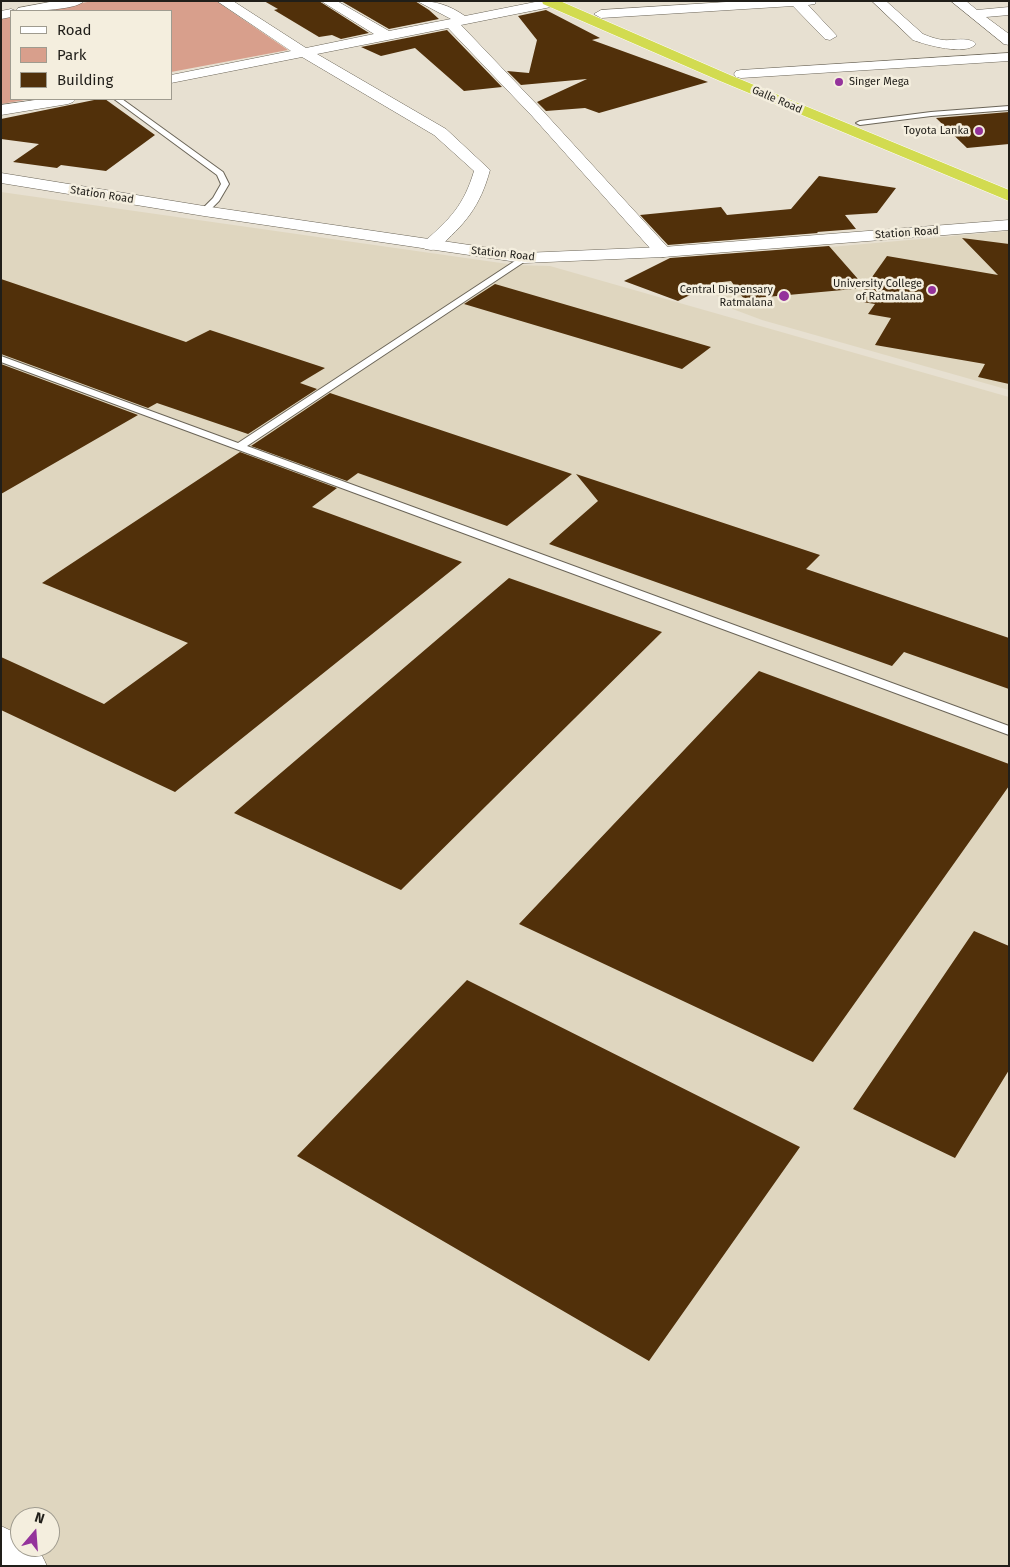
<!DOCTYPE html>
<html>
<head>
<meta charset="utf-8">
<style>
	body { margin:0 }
	#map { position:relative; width:1010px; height:1567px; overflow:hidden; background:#e7e0d1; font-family:"Fira Sans",sans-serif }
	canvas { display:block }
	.frame { position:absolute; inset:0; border:2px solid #201e19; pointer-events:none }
	.legend { position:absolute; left:10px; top:10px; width:162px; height:90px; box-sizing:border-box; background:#f4eede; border:1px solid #9f9b8f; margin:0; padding:6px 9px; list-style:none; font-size:15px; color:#201e19 }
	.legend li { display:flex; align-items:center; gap:10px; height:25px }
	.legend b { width:25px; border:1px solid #9f9b8f }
	.north { position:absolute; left:10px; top:1507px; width:50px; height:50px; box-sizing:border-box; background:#f4eede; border:1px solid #9f9b8f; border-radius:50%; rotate:18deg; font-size:14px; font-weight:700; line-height:20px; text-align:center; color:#201e19 }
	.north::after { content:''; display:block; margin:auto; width:18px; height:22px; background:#94339b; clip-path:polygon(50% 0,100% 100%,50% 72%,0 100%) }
</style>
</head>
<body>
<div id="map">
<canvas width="1010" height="1567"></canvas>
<div class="frame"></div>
<ul class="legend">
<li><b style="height:6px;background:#fff"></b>Road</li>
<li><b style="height:14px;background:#d89f8c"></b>Park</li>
<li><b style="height:14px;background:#51300a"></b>Building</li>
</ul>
<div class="north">N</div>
</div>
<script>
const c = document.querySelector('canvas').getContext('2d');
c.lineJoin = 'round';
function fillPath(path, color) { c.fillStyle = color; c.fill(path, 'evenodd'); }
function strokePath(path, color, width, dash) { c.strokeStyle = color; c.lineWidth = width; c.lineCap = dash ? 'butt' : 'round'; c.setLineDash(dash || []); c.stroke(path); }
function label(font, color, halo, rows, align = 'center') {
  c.font = font + ' "Fira Sans",sans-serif'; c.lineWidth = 5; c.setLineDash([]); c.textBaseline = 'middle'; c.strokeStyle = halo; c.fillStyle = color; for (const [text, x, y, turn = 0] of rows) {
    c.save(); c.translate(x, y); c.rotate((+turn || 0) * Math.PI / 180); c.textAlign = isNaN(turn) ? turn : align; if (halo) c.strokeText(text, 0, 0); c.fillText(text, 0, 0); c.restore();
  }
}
fillPath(new Path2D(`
	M1,192l514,73 35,1 459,131v1169h-983l-25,-20zM20,1517h30v30h-30z
	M1009,231v159l-247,-70 -32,-12 -24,-23 -20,-25z`), '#dfd6bf');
fillPath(new Path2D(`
	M93,1h123l72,49 -117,22v-61h-135z
	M11,16v83h20l-30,5v-87z`), '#d89f8c');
fillPath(new Path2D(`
	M264,1h55l50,32 -28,6 -9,-4 -13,2 -45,-27 4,-1z
	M341,1h74l14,9 10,9 -50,10z
	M546,10l54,28 -8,2 116,42 -109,31 -14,-5 -39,3 -9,-9 50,-23 -66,6 -14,-14 22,2 8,-33 -19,-24z
	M447,30l55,57 -38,4 -49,-43 -34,8 -20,-9z
	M99,99h6l50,36 -49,36 -45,-6 -4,3 -44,-6 26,-18 -38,-5v-20z
	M1009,112v32l-42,4 -31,-30z
	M819,176l77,12 -19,25 -32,2 11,14 -39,3 1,1 -150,12 -28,-30 81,-8 6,8 64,-6z
	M962,238l47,6v140l-31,-7 7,-13 -110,-19 16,-27 -23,-4 7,-10 -19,-3 9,-13 -121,11 -13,-18 -17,2 -36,18 -54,-20 46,-23 159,-12 36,41 22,-31 111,19z
	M1,279l185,63 24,-12 115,38 -25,15 17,6 -69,45 -91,-31 -9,5 -147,-54z
	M495,284l216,63 -29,22 -218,-65z
	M1,364l137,51 -137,79z
	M330,393l242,81 -65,52 -149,-53 -11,8 -96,-35z
	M240,452l97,36 -25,19 150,55 -287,230 -174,-82v-53l103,47 84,-61 -146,-60z
	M576,474l244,81 -14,14 203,69v51l-105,-37 -12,14 -343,-122 49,-43z
	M509,578l153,54 -261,258 -167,-77z
	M759,671l250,93v22l-196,276 -294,-138z
	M974,931l35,15v124l-54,88 -102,-49z
	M467,980l333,167 -151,214 -352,-205z`), '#51300a');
const service = new Path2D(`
	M114,99h8l101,73 6,12 -10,17 -12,12 -7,-2 13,-13 8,-14 -4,-9z
	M1009,106v4l-78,6 -71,9 -4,-2 4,-2 71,-9z
	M524,255l3,1v4l-280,186 762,280v9l-1008,-373v-6l237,87z`);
const minor = new Path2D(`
	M55,1h29c-9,10 -58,10 -73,10v6l-10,2v-8l10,-2 5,2 2,-3z
	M217,1h16l73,47 68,-14 -53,-33h16l52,30 62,-12 -34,-18c19,0 32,4 48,15l75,-15h16v5l-95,19 81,85 130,142 -3,4 -6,1 -6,-1 -125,-140 -84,-88 -131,26 129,75 44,41c-10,37 -25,54 -53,79l-6,1 -6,-1 -3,-4 3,-4c25,-22 39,-36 49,-70l-40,-36 -132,-78 -131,26v-8l120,-24z
	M742,1h74l-1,3 -7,1 29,31 -7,4 -5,-1 -32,-33 -192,12 -7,-4 7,-4z
	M872,1h14l37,33c7,3 13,5 20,6 10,1 26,-4 33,4 -10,12 -50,1 -63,-4z
	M951,1h15l11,9 32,-3v8l-23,2 23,17v11l-5,-1z
	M1009,53v8l-268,17 -5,-1 -2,-3 2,-3 5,-1z
	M42,99h34l-3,3 -5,2 -67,11v-10z
	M1,1526l19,9v12c19,0 19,2 27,19h-46z`);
const tertiary = new Path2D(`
	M1,173l203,33 320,47 139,-6 346,-27v10l-346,27 -139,6 -320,-47 -203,-33z`);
const trunk = new Path2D(`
	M542,1h18l170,74 279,115v11l-289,-120 -177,-77z`);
strokePath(service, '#6b6558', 2);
strokePath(minor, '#6b6558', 1);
strokePath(tertiary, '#6b6558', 1);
strokePath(trunk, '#fff', 1);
fillPath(service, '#fff');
fillPath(minor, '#fff');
fillPath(tertiary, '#fff');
fillPath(trunk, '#d2db50');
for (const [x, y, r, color] of [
	[839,82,5,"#94339b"],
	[979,131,5,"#94339b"],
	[932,290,5,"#94339b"],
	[784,296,6,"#94339b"]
]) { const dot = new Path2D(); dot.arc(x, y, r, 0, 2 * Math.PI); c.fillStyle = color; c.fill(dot); strokePath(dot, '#f4eede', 2); }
label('11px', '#201e19', '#f4eede', [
	["Singer Mega",849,82,"left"],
	["Toyota Lanka",969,131],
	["University College",922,284],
	["of Ratmalana",922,297],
	["Central Dispensary",773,290],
	["Ratmalana",773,303]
], 'right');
label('11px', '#201e19', '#f4eede', [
	["Galle Road",777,100,23],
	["Station Road",102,195,9],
	["Station Road",907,233,-4],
	["Station Road",503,254,6]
]);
</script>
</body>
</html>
